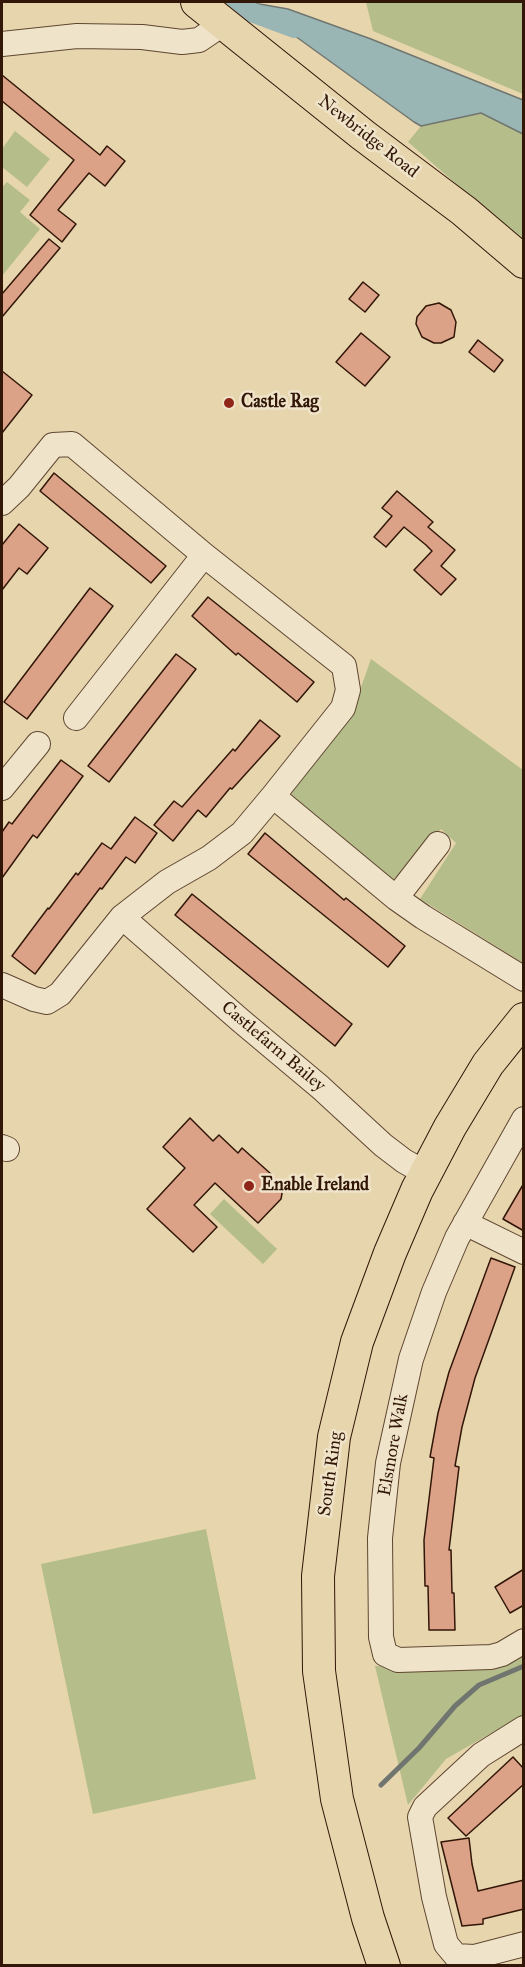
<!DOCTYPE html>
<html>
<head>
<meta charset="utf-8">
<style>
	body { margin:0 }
	#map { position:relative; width:525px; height:1967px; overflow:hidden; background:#e7d5ae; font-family:"IM FELL Great Primer",serif }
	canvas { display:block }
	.frame { position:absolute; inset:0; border:3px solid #321607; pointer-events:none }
</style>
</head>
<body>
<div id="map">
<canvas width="525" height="1967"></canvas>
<div class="frame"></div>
</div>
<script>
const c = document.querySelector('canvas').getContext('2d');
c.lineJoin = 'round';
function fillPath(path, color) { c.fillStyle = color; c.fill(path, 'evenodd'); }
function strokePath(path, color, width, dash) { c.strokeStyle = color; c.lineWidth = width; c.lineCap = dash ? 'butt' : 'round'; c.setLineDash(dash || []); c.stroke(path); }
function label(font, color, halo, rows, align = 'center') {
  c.font = font + ' "IM FELL Great Primer",serif'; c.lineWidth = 5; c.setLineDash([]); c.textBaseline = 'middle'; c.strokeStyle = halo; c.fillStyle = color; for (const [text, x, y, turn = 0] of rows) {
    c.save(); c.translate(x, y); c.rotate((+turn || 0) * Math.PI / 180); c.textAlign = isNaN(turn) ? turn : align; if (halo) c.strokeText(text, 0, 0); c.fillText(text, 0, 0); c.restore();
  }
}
fillPath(new Path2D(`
	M366,2h157v92l-150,-63z
	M481,113l42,21v108l-115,-100 13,-16z
	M15,131l35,28 -23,28 -25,-20v-18z
	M7,182l23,18 -10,12 20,17 -38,47v-89z
	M371,659l152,111v193l-103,-64 36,-56 -15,-14 -48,51 -99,-78 -5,-15 66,-83z
	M224,1199l53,50 -14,15 -53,-50z
	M206,1529l50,250 -163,35 -52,-250z
	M523,1645v70l-77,44 -38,46 -33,-139 101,-2z`), '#b5bd8b');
const water = new Path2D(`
	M248,2l40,7 83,30 152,61v34l-42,-21 -60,13 -7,-4z`);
fillPath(water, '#9ab6b4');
strokePath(water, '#70766f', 1.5);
strokePath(new Path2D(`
	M381,1785l38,-37 36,-42 24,-21 45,-19`), '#70766f', 5);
strokePath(new Path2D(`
	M224,2l70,26`), '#9ab6b4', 20);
const building = new Path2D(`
	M2,75l98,80 7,-9 18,15 -20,25 -16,-13 -31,37 18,14 -14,18 -32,-27 44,-55 -72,-59z
	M49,239l11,9 -58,69v-23z
	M363,282l16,13 -14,17 -16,-13z
	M439,303l12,7 5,12 -2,15 -13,6h-7l-12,-6 -6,-13 1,-7 9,-11z
	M361,333l29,24 -25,29 -29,-24z
	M478,340l25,20 -9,12 -25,-20z
	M2,371l30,24 -30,38z
	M54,473l112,93 -15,17 -111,-92z
	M397,491l36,31 -5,5 27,23 -14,16 15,13 -15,16 -27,-25 18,-19 -6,-6 -22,-18 -18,20 -12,-10 18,-21 -10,-8z
	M19,524l29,24 -21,26 -8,-6 -17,22v-45z
	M90,588l23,18 -86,113 -23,-17z
	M208,597l106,85 -17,20 -59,-49 -2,2 -44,-39z
	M176,654l20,15 -87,113 -21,-16z
	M260,720l20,16 -48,53 -2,-1 -24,29 -8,-7 -25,31 -19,-16 20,-24 8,6 51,-58 2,2z
	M61,760l22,16 -46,62 -4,-3 -31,43v-46l7,-10 3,2z
	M135,817l22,16 -22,30 -9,-6 -24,32 -2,-1 -65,86 -23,-18 36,-48 1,1 27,-36 2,2 24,-32 9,6z
	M265,833l79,67 2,-2 59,48 -17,21 -140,-113z
	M192,894l160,130 -17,22 -160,-131z
	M190,1118l23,23 6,-6 19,18 4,-5 29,26 -1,3 13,11 -2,11 -23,24 -43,-40 -21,22 23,22 -24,25 -46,-43 38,-41 -22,-21z
	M524,1183v48l-21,-12z
	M491,1258l24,9 -40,111 -13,49 -7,39 4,1 -10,83h2l1,43h2l1,37h-26l-1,-44h-3l-1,-46 10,-82 -4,-1 8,-44 11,-41z
	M524,1569v36l-14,8 -15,-26z
	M513,1757l11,12v15l-58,52 -18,-18z
	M469,1838l3,26 6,27 46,-11v29l-41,10v5l-21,2 -21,-84z`);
fillPath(building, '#dba288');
strokePath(building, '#321607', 1.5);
const minor = new Path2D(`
	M2,44l75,-8 65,1 40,5 17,-2 25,-17
	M2,503l17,-16 34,-42 19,-1 132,111
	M76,718l128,-163 140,111 4,24 -5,18 -70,88 123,102 27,19 101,62
	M2,788l36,-44
	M396,898l42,-54
	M122,917l118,103 80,67 63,58 21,16 23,13
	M2,985l32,14 13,3 13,-8 62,-77 45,-35 42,-24 33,-25 31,-37
	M524,1119l-67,119 -23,54 -23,67 -23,104 -8,75 1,99 4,17 13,6 93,-3 11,-3 22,-13
	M2,1147l5,2
	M465,1223l59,29
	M524,1728l-43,27 -56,52 -5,10 14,80 12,47 10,12 18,1 50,-13`);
const major = new Path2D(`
	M197,2l166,133 101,76 60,51
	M384,1966l-16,-48 -31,-119 -18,-128 -1,-95 16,-139 23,-95 33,-89 27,-63 33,-63 38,-63 36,-45`);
strokePath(minor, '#5f4631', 26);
strokePath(major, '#321607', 34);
strokePath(minor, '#efe4ca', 24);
strokePath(major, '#e7d5ae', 32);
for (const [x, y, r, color] of [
	[229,403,6,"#8f2418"],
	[249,1186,6,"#8f2418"]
]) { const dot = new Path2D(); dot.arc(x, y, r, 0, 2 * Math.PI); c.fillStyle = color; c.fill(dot); strokePath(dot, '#efe4ca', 2); }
label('18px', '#321607', '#efe4ca', [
	["Newbridge Road",368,137,38],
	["Castlefarm Bailey",273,1047,40],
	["Elsmore Walk",394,1445,-80],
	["South Ring",331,1474,-82]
]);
label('bold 18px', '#321607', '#efe4ca', [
	["Castle Rag",241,403],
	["Enable Ireland",261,1186]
], 'left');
</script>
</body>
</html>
